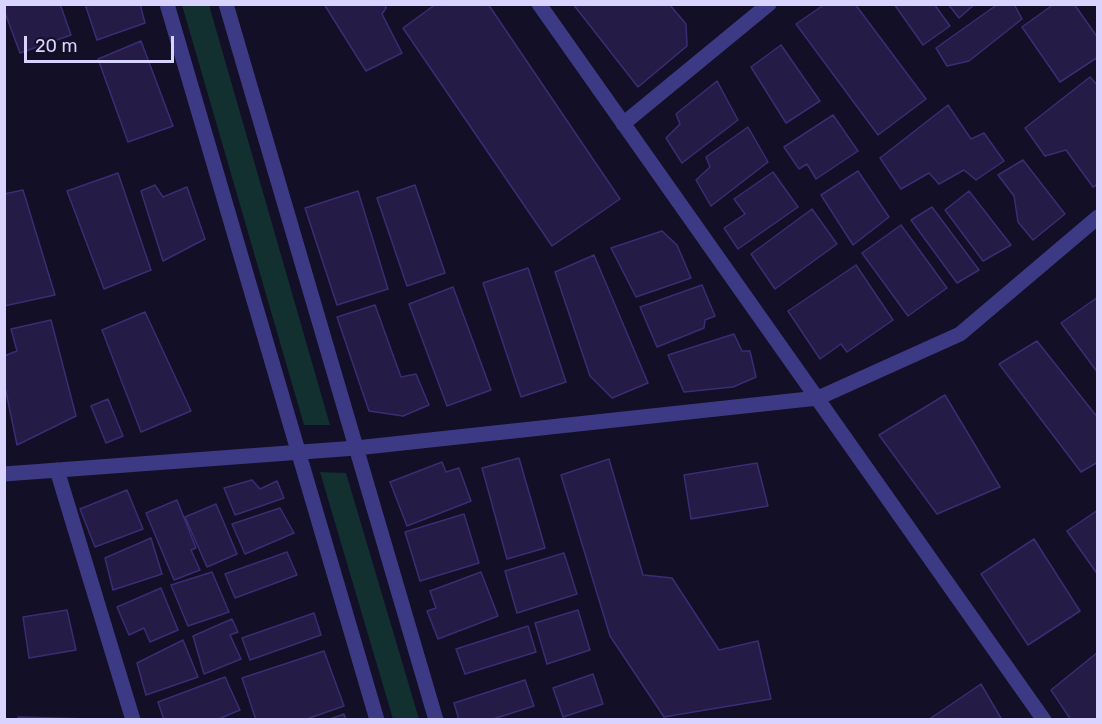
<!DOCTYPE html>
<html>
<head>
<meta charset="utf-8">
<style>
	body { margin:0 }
	#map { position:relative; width:1102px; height:724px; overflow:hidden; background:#130f26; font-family:Rubik,sans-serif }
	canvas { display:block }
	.frame { position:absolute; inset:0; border:6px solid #d9d4ff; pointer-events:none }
	.scale { position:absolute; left:24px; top:36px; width:150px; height:27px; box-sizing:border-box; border:3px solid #d9d4ff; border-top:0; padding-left:8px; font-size:18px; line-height:21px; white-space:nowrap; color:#d9d4ff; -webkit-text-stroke:4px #130f26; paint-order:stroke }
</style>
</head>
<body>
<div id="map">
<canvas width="1102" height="724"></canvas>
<div class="frame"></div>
<div class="scale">20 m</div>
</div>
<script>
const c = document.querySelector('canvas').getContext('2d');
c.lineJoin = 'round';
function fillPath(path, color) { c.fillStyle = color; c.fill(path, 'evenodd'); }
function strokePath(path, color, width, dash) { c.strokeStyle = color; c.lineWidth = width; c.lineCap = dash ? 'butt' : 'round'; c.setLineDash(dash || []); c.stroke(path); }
fillPath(new Path2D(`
	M182,5h27l121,420h-26z
	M320,472l26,1 73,246h-26z`), '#12302f');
const building = new Path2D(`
	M4,4h56l11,31 -51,18 -16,-43z
	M85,4h55l5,19 -48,17z
	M324,4h61l1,4 -4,6 20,39 -36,18z
	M436,4h52l132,195 -68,47 -149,-218z
	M573,4h96l17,20 1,22 -49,41z
	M825,4h30l71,95 -48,36 -82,-111z
	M894,4h40l16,22 -27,19z
	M948,4h27l-16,14z
	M998,4h16l8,15 -53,42 -22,5 -11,-18z
	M1054,4h20l24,34v19l-38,25 -38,-55z
	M141,41l32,85 -45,16 -30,-83z
	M781,45l39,56 -34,22 -35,-56z
	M1090,77l8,9v98l-5,3 -27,-37 -21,6 -20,-28z
	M717,81l21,39 -56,43 -16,-25 14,-14 -4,-10z
	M948,105l23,34 13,-6 20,28 -28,19 -12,-10 -25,14 -10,-11 -28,16 -21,-31z
	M833,115l25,36 -42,28 -9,-15 -8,5 -15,-22z
	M748,127l20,35 -57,44 -15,-26 14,-13 -4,-10z
	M1023,160l42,54 -32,26 -15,-18 -4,-26 -16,-21z
	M858,171l31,46 -36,28 -32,-50z
	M773,172l25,35 -60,42 -14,-21 21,-14 -11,-15z
	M118,173l33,97 -47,19 -37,-98z
	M155,185l8,12 24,-10 18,52 -42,22 -22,-70z
	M415,185l30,88 -38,13 -30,-88z
	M23,190l32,105 -51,11v-112z
	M358,191l30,98 -51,16 -32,-97z
	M969,191l42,54 -28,16 -38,-51z
	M932,207l47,63 -22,13 -46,-63z
	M812,209l25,35 -62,45 -24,-35z
	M901,225l46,63 -39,28 -46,-63z
	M662,231l15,14 14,33 -55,19 -25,-49z
	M594,255l54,128 -36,15 -22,-22 -35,-104z
	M856,265l37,55 -46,32 -6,-8 -21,15 -32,-48z
	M528,268l38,114 -45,15 -38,-114z
	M702,285l13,31 -10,4 -1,8 -47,19 -17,-40z
	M453,287l38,103 -44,16 -38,-102z
	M1098,297v76l-37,-50z
	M375,305l26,72 15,-3 13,31 -26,11 -34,-5 -32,-94z
	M145,312l46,99 -50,21 -39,-102z
	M51,320l25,96 -59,29 -13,-63v-26l13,-5 -6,-22z
	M734,334l8,17h8l6,26 -23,10 -49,5 -16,-37z
	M1037,341l61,77v44l-17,10 -82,-108z
	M945,395l55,92 -63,27 -58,-79z
	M108,399l15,37 -17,7 -15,-37z
	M519,458l26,90 -38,11 -25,-91z
	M609,459l34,116 29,3 47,72 39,-9 13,58 -107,18 -54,-81 -49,-161z
	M442,462l4,10 13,-4 12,33 -64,25 -17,-44z
	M757,463l11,43 -77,13 -7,-44z
	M252,480l8,9 17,-8 7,17 -49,17 -11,-27z
	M127,490l16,39 -48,18 -15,-38z
	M177,500l19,48 -5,2 9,20 -26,10 -28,-67z
	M216,504l21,50 -30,13 -22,-50z
	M280,508l14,25 -49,21 -13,-30z
	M1098,510v65l-31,-44z
	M464,514l15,49 -59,18 -15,-49z
	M151,538l11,36 -49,16 -8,-32z
	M1034,539l46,72 -52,34 -47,-71z
	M287,552l10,23 -62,23 -10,-24z
	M564,553l13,41 -60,19 -12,-42z
	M212,572l17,40 -41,14 -17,-41z
	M481,572l17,44 -60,23 -11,-28 9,-3 -6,-17z
	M161,588l17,42 -28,12 -6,-14 -15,7 -12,-28z
	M67,610l9,40 -47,8 -6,-41z
	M578,610l12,40 -43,14 -12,-41z
	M314,613l7,22 -71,25 -8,-22z
	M232,619l6,13 -8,3 11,24 -37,15 -11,-38z
	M528,626l8,26 -71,22 -9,-25z
	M183,640l15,37 -52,18 -9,-32z
	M324,651l20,55 -40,14h-48l-14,-42z
	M1098,652v68h-27l-20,-30z
	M593,674l10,30 -40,13 -10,-29z
	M225,677l15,33 -24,10h-52l-6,-18z
	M525,680l9,26 -44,14h-31l-5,-17z
	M981,684l21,36h-74z
	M344,714l2,6h-19z
	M18,717l72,2v1h-72z`);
fillPath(building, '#241b47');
strokePath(building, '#3b2d73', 1.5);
strokePath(new Path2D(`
	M167,4l210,716
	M226,4l210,716
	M539,4l505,716
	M623,124l146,-120
	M57,470l76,250
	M4,474l352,-26 462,-50 142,-64 138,-117`), '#3d3a85', 15);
</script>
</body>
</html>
